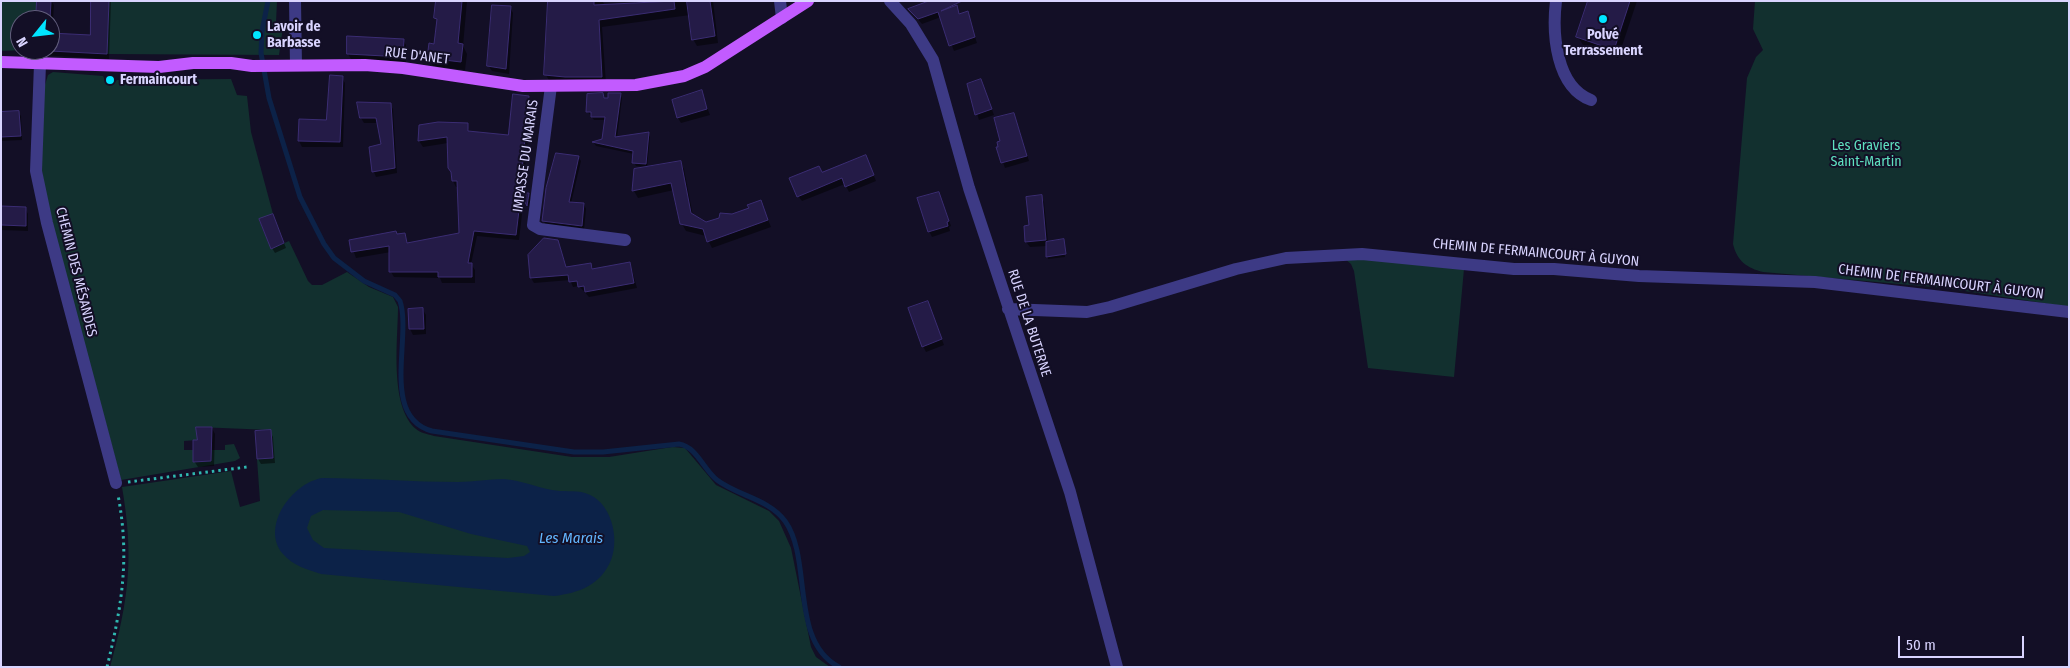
<!DOCTYPE html>
<html>
<head>
<meta charset="utf-8">
<style>
	body { margin:0 }
	#map { position:relative; width:2070px; height:668px; overflow:hidden; background:#130f26; font-family:"Fira Sans Condensed",sans-serif }
	canvas { display:block }
	.frame { position:absolute; inset:0; border:2px solid #d9d4ff; pointer-events:none }
	.north { position:absolute; left:10px; top:10px; width:50px; height:50px; box-sizing:border-box; background:#130f26; border:1px solid #625e7d; border-radius:50%; rotate:241deg; font-size:14px; font-weight:700; line-height:20px; text-align:center; color:#d9d4ff }
	.north::after { content:''; display:block; margin:auto; width:18px; height:22px; background:#00e5ff; clip-path:polygon(50% 0,100% 100%,50% 72%,0 100%) }
	.scale { position:absolute; left:1898px; top:636px; width:126px; height:22px; box-sizing:border-box; border:2px solid #d9d4ff; border-top:0; padding-left:6px; font-size:15px; line-height:18px; white-space:nowrap; color:#d9d4ff; -webkit-text-stroke:4px #130f26; paint-order:stroke }
</style>
</head>
<body>
<div id="map">
<canvas width="2070" height="668"></canvas>
<div class="frame"></div>
<div class="north">N</div>
<div class="scale">50 m</div>
</div>
<script>
const c = document.querySelector('canvas').getContext('2d');
c.lineJoin = 'round';
function fillPath(path, color) { c.fillStyle = color; c.fill(path, 'evenodd'); }
function strokePath(path, color, width, dash) { c.strokeStyle = color; c.lineWidth = width; c.lineCap = dash ? 'butt' : 'round'; c.setLineDash(dash || []); c.stroke(path); }
function label(font, color, halo, rows, align = 'center') {
  c.font = font + ' "Fira Sans Condensed",sans-serif'; c.lineWidth = 4; c.setLineDash([]); c.textBaseline = 'middle'; c.strokeStyle = halo; c.fillStyle = color; for (const [text, x, y, turn = 0] of rows) {
    c.save(); c.translate(x, y); c.rotate((+turn || 0) * Math.PI / 180); c.textAlign = isNaN(turn) ? turn : align; if (halo) c.strokeText(text, 0, 0); c.fillText(text, 0, 0); c.restore();
  }
}
fillPath(new Path2D(`
	M1,1h36l-1,19h-16v30h3l-22,1z
	M109,1h168l-1,22 7,4 -4,28 -172,-1z
	M1755,1h314v306l-124,-19 -182,-16c-16,-4 -26,-11 -30,-28l14,-166 9,-21 7,-7 -10,-21z
	M53,72l50,4 3,6 8,1 3,-3 114,-1 6,16 10,1 4,36 22,82 -14,6 12,29 18,-8 19,40 4,4h10l25,-13 22,15 24,10 5,10c0,32 -9,99 18,122 4,4 12,5 18,7l138,21h37l63,-10 13,1 31,37 53,26 10,10 12,27 20,99 5,10 14,10h-720c19,-68 24,-110 12,-180l109,-16 9,36 20,-6 -3,-42 16,-1 -2,-28 -74,-3v13l-13,1v9h9v12l18,-1v-11h14v-5l9,-1 6,14 -5,3 -114,19 -65,-241 -11,-47 -4,-28 3,-76 4,-13z
	M1345,259h30l89,10 -10,108 -86,-9 -14,-97 -3,-7z`), '#12302f');
fillPath(new Path2D(`
	M322,478c45,0 91,4 136,4 15,0 31,-3 46,-3 16,1 32,8 48,11 10,2 23,0 33,3 26,7 35,45 26,67 -10,25 -32,33 -57,36l-233,-22c-14,-5 -28,-8 -38,-20 -23,-27 9,-71 39,-76zM323,510l76,2 72,22 56,12 3,6 -6,4 -16,2 -184,-10 -11,-8 -6,-12 4,-12z`), '#0c2248');
fillPath(new Path2D(`
	M38,1h13l3,4 -2,29 39,3 2,-36h18l-2,58 -70,-4 -3,-5h14v-30h-13z
	M437,1h30l-4,45 4,8 -2,16 -32,-4 -4,-8 6,-13 3,-23 -2,-4z
	M523,1h43l1,3 35,-3 3,4h30v-4h78l5,42 -21,3 -4,-7 -3,-24 -88,12 4,57 -56,-2 -4,-7 4,-73z
	M1590,1h47l-19,57 -35,-13 -5,-8z
	M940,5l2,7 14,-5 4,8 7,-2 10,30 -23,8 -13,-34 -19,7 -12,-14z
	M510,7l3,6 -4,61 -17,-3 -4,-6z
	M403,40l3,5v17l-55,-3 -3,-5z
	M342,78l3,5 -2,64h-41l-3,-6 1,-21 27,2z
	M981,80l13,35 -15,5 -11,-35z
	M701,92l9,23 -29,8 -3,-5z
	M603,95l2,5 15,-5 2,3 -5,40 31,-4 2,3 -3,31 33,-6 4,7 9,47 12,7 45,-14 10,-8 11,26 -59,21 -6,-12 -20,-5 -4,-7 -8,-34 -36,8 -4,-7 12,-24 -10,-1 -2,-4v-8l-38,-8 -2,-3 9,-3 3,-20h-12l-6,-8z
	M528,97l4,6 -9,85 1,6 4,1 4,5 -2,9 -6,-12 -5,43 -42,-4 -6,28 4,6v13h-33l-2,-5 -46,-1 -3,-5v-20l-35,6 -6,-17 54,-7 4,10 52,-10 -1,-47h-3l-3,-6 -5,-38 -25,4 -4,-6 1,-15 47,-1 3,8 39,3z
	M390,104l3,5 4,64 -21,4 -2,-5 -3,-24 11,-3 -4,-22h-14l-3,-5z
	M18,112l3,4 1,24 -21,1v-28z
	M1014,114l15,47 -24,7 -7,-20z
	M578,157l3,4 -10,42 13,1 2,5 -2,21 -38,-5 -3,-5z
	M868,162l8,19 -27,11 -4,-8 -43,17 -4,-5 24,-22z
	M939,193l12,33 -2,1 1,4 -18,6 -3,-6z
	M1041,197l3,5 4,40h15l2,15 -17,2 -1,-13 -17,1 -4,-5z
	M1,208h24l3,6v17l-27,-1z
	M275,220l11,28 -11,5 -3,-5z
	M558,241l9,27 24,-4 3,6 36,-7 7,25 -48,9 -10,-11 -6,1 -3,-7 -36,3 -3,-5z
	M930,308l14,37 -18,7 -3,-6z
	M409,310h14l3,5v19l-13,1 -3,-6z
	M212,428l3,6 -1,32 -16,1 -4,-6z
	M270,431l3,6 2,26 -14,1 -3,-5z`), '#0007');
strokePath(new Path2D(`
	M268,1l-6,30 -1,22 8,45 31,99 24,47 10,14 30,23 31,14 5,6c12,36 -20,116 32,130l142,21h29l76,-8c18,3 24,25 38,36 21,16 52,19 68,41 28,39 4,120 54,146`), '#0c2248', 5);
const building = new Path2D(`
	M37,1h14l-1,19h-14z
	M91,1h18l-2,53 -57,-3v-18l40,2z
	M436,1h26l-4,42 5,1 -2,18 -34,-4 2,-15 5,1 3,-25 -3,-1z
	M548,1h46v4l80,-4 1,8 -76,11 3,57h-37l-21,-2z
	M687,1h23l5,35 -23,4z
	M929,1h33l-21,10 16,-6 2,9 9,-3 7,26 -26,9 -11,-34 -20,7 -10,-10z
	M1588,1h42l-16,49 -38,-13z
	M492,5l19,1 -5,63 -19,-3z
	M347,36l57,3 -1,18 -56,-3z
	M330,75l13,1 -3,66 -42,-1 1,-22 27,1z
	M981,79l11,30 -17,6 -8,-31z
	M702,90l5,19 -30,9 -5,-18z
	M603,93l1,5h4v-5h13l-6,44 34,-5 -3,32 -14,-1 1,-12 -41,-9 10,-3 3,-22h-14v-5h-5l1,-18z
	M513,94l16,2 -8,85v12h8l-2,13 -6,-12 -5,41 -42,-4 -6,32h4v14h-34v-5h-49v-26l-38,6 -2,-12 47,-9 1,3 8,-1 2,10 52,-10 -2,-52h-5l-1,-9 -3,-4 -1,-31 -29,4 1,-16 19,-3 30,1v8l40,4z
	M357,102l34,1 4,65 -23,4 -3,-25 12,-3 -5,-26h-16z
	M19,111l2,25 -20,1v-25z
	M1014,113l13,43 -26,7 -5,-16h2l-1,-5 3,-1 -6,-23z
	M556,153l23,3 -10,46 15,1 -2,23 -40,-5 4,-33z
	M866,155l8,20 -29,12 -3,-9 -45,19 -8,-19 30,-12 3,6z
	M681,161l10,52 15,9 13,-4 1,-5 12,1 17,-6 -2,-3 14,-5 7,20 -61,22 -4,-13 -23,-5 -9,-41 -39,8 2,-22z
	M939,192l10,29 -2,1 1,4 -20,6 -11,-34z
	M1042,195l4,45 -21,2 -1,-16 5,-1 -3,-28z
	M1,206l25,1v19l-25,-1z
	M273,214l11,29 -13,6 -12,-30z
	M544,238l14,2 8,27 25,-4 1,6 38,-7 4,21 -49,9 -1,-6 -6,1 -1,-6 -8,1 -1,-7 -38,3 -2,-23z
	M1064,239l2,15 -20,3v-15z
	M928,301l14,38 -20,8 -14,-39z
	M423,308l1,21h-15l-1,-20z
	M196,427h16l-1,34 -18,1v-22h4z
	M271,430l2,28 -16,1 -2,-28z`);
fillPath(building, '#241b47');
strokePath(building, '#3b2d73', 1);
strokePath(new Path2D(`
	M128,482l119,-15
	M107,667c15,-62 23,-109 11,-172`), '#2fb8b0', 3, [2.5, 4]);
strokePath(new Path2D(`
	M295,1l1,64
	M780,1l2,17
	M890,1l21,23 22,36 36,128 101,304 47,175
	M1556,1c-4,33 0,86 35,99
	M40,64l-4,107 11,52 69,260
	M551,86l-18,139 7,4 85,11
	M1008,309l79,3 23,-5 126,-38 50,-11 76,-4 152,15h40l85,7 176,6 254,30`), '#3d3a85', 12);
strokePath(new Path2D(`
	M1,62l158,5 34,-4h38l21,3 113,-1 38,3 120,18 113,-1 48,-9 21,-9 103,-66`), '#c25bff', 12);
for (const [x, y, r, color] of [
	[1603,19,5,"#00e5ff"],
	[257,35,5,"#00e5ff"],
	[110,80,5,"#00e5ff"]
]) { const dot = new Path2D(); dot.arc(x, y, r, 0, 2 * Math.PI); c.fillStyle = color; c.fill(dot); strokePath(dot, '#130f26', 2); }
label('bold 14px', '#d9d4ff', '#130f26', [
	["Lavoir de",267,27],
	["Barbasse",267,43],
	["Polvé",1603,35,"center"],
	["Terrassement",1603,51,"center"],
	["Fermaincourt",120,80]
], 'left');
label('14px', '#d9d4ff', '#130f26', [
	["RUE D'ANET",417,56,7],
	["IMPASSE DU MARAIS",526,156,-82],
	["CHEMIN DE FERMAINCOURT À GUYON",1536,253,5],
	["CHEMIN DES MÉSANDES",76,272,76],
	["CHEMIN DE FERMAINCOURT À GUYON",1941,282,7],
	["RUE DE LA BUTERNE",1029,323,72]
]);
label('14px', '#5fe0c0', '#130f26', [
	["Les Graviers",1866,146],
	["Saint-Martin",1866,162]
]);
label('italic 15px', '#62b6ff', '#130f26', [
	["Les Marais",571,539]
]);
</script>
</body>
</html>
